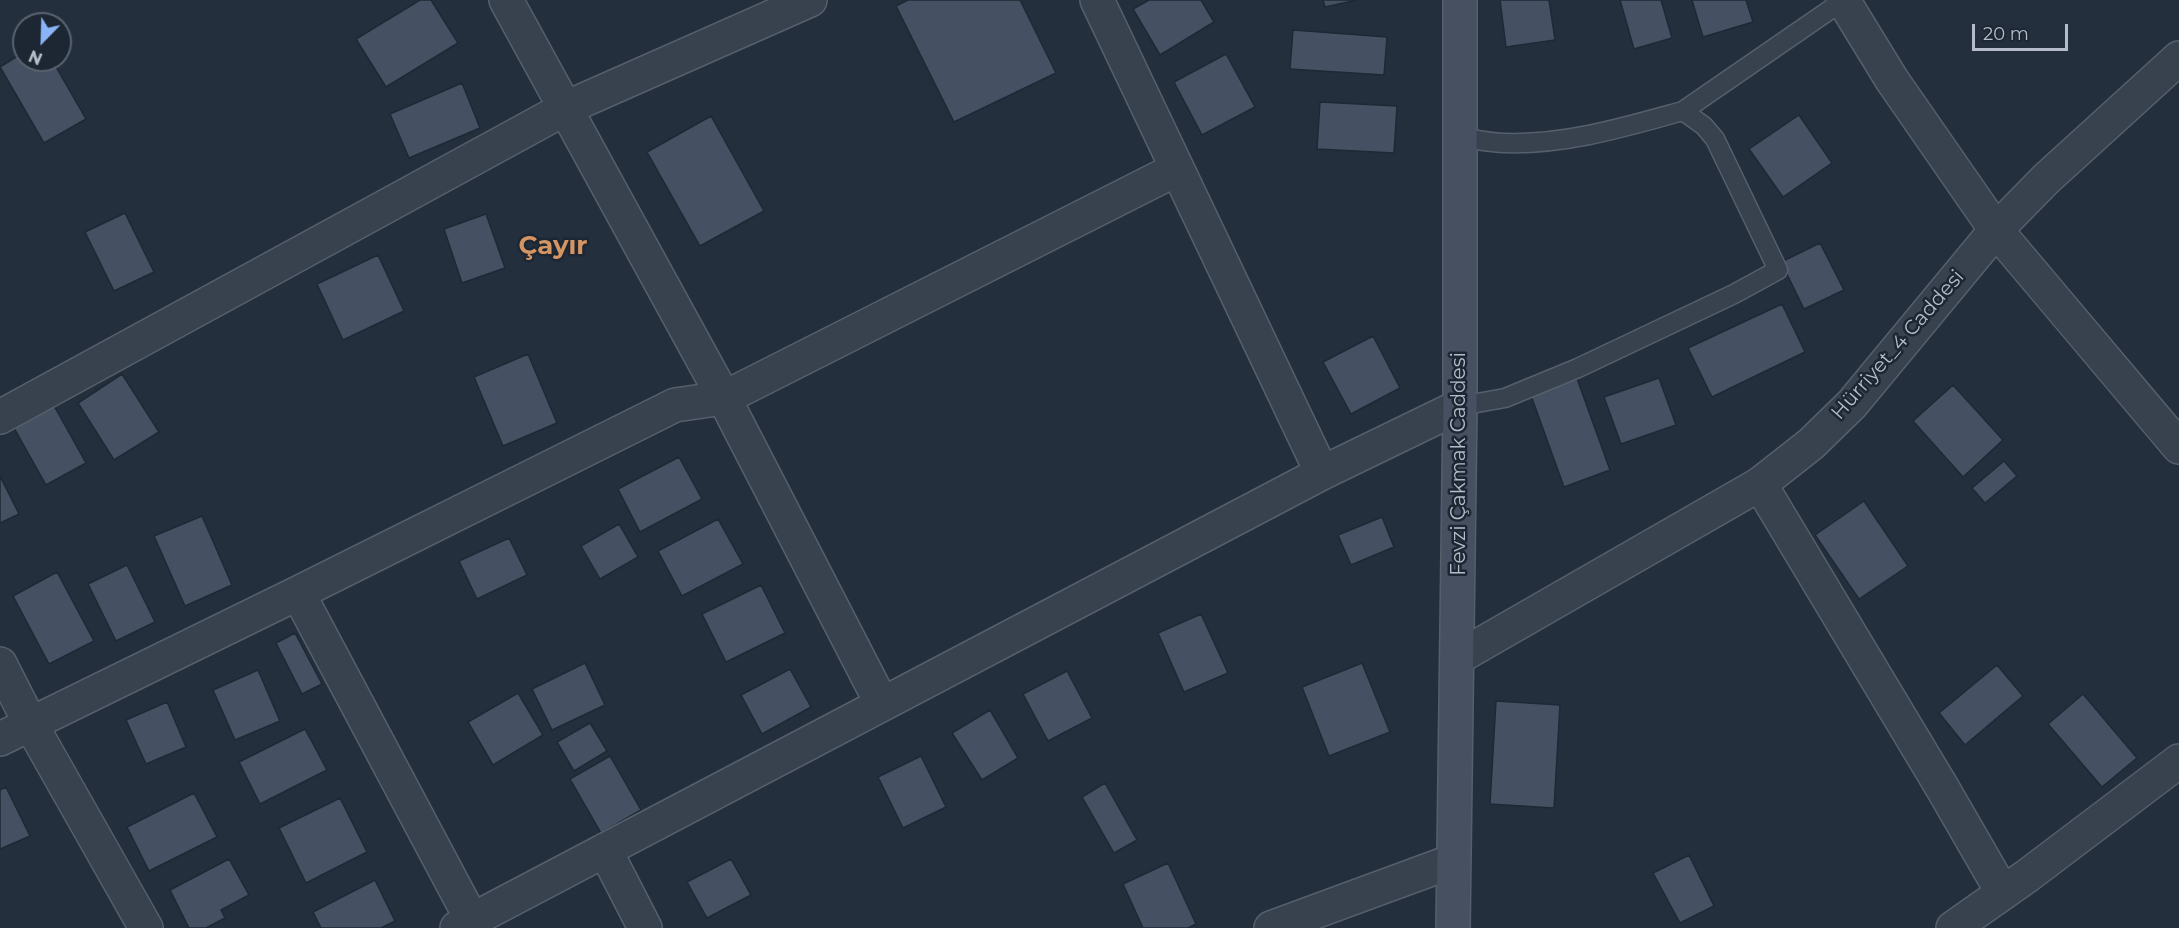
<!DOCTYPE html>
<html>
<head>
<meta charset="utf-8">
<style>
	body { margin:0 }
	#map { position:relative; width:2179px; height:928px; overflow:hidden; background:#242f3e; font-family:Montserrat,sans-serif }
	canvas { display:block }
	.north { position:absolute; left:12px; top:12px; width:60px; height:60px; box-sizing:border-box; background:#1d2633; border:2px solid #59626f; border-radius:50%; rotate:203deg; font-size:16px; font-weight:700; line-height:24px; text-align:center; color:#b4bcc9 }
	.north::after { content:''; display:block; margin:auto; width:21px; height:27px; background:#8ab4f8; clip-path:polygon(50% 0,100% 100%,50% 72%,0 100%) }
	.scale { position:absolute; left:1972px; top:24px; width:96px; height:27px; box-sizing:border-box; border:3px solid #b4bcc9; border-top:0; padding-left:8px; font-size:18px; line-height:21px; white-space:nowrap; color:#b4bcc9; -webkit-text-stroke:4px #1d2633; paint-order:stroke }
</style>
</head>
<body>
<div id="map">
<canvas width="2179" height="928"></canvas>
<div class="north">N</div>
<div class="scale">20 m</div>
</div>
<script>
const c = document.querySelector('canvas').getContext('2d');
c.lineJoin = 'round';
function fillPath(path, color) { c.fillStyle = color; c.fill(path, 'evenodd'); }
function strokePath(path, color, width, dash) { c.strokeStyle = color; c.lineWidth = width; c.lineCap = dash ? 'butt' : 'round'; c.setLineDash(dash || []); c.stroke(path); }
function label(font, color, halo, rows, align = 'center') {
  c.font = font + ' Montserrat,sans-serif'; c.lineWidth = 5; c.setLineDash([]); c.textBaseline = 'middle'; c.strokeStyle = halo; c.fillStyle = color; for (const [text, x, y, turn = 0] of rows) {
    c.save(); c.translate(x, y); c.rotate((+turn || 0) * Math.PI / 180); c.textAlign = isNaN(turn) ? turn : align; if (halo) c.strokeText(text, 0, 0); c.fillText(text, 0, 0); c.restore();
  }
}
const building = new Path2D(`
	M420,0h11l27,43 -72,44 -30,-48z
	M908,0h112l36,73 -102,49 -58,-116z
	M1149,0h52l13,22 -54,33 -27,-46z
	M1323,0h34l-32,7z
	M1500,0h49l6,40 -49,7z
	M1620,0h41l11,38 -38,11z
	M1692,0h54l7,22 -50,15z
	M1293,30l94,7 -3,38 -94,-6z
	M24,52v8h28l34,59 -42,24 -44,-76z
	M1226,54l29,53 -53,28 -28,-53z
	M462,83l18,45 -71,30 -19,-44z
	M1320,102l77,4 -3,47 -77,-4z
	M1799,115l33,48 -49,34 -34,-48z
	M711,116l53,95 -64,35 -53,-94z
	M125,213l29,59 -40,19 -29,-59z
	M486,214l19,54 -43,15 -18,-54z
	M1820,243l24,47 -40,19 -23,-47z
	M378,255l26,56 -61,29 -26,-56z
	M1782,304l23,48 -93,45 -24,-49z
	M1373,336l27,52 -49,26 -28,-52z
	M528,354l29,69 -54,23 -29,-69z
	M1575,373l35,97 -46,17 -35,-97z
	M122,374l37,58 -45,28 -36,-57z
	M1659,378l17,47 -55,19 -17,-47z
	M1953,385l50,55 -40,37 -50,-56z
	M53,404l33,59 -40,22 -33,-59z
	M679,457l23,42 -62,33 -22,-43z
	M2004,461l13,15 -32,27 -13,-15z
	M0,476l19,38 -19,9z
	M1864,501l44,65 -49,33 -44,-64z
	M202,516l30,69 -47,21 -31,-70z
	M1382,517l12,30 -43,18 -13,-30z
	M718,519l25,45 -61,32 -24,-45z
	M619,524l19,33 -38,22 -19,-33z
	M509,538l18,37 -50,24 -18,-38z
	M127,565l28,57 -39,19 -28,-57z
	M57,572l37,69 -45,23 -36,-68z
	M761,585l24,48 -59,29 -24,-48z
	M1201,614l27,59 -44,19 -26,-59z
	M295,633l27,51 -20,10 -26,-51z
	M585,663l20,42 -53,25 -20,-41z
	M1362,663l28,69 -61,24 -27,-69z
	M1997,665l26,31 -58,49 -26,-32z
	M790,669l21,38 -49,27 -21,-39z
	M258,670l22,51 -45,19 -22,-50z
	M1067,671l25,47 -44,23 -25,-47z
	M518,693l25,42 -50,30 -25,-43z
	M2083,694l54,64 -35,29 -54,-63z
	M1496,701l64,4 -6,103 -64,-4z
	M167,702l19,45 -40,17 -20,-44z
	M990,710l28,48 -36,22 -30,-47z
	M590,723l17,28 -33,20 -17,-29z
	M305,729l22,41 -67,34 -21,-42z
	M610,756l31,54 -40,23 -31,-54z
	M921,756l25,51 -43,21 -25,-51z
	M1105,783l32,57 -23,13 -32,-56z
	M6,787l24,49 -30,13v-59z
	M194,793l23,44 -68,34 -22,-44z
	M340,798l27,54 -61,31 -27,-55z
	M1689,855l25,51 -34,17 -27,-50z
	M229,859l20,36 -28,15 4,8 -19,10h-17l-19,-38z
	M731,859l20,36 -44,23 -20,-36z
	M1168,863l28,61 -8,4h-45l-20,-44z
	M375,880l20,41 -14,7h-60l-8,-16z`);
fillPath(building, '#455162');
strokePath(building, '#1f2835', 1.5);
const service = new Path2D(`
	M1683,111l161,-111
	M1459,137c15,2 31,6 46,6 61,2 120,-16 178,-32l21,15 11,13 63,131 -44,24 -156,74 -73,30 -45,8`);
const minor = new Path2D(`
	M506,0l218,398 158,306
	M1097,0l225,473
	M1843,0l49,80 104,150 183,217
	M0,417l566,-309 244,-108
	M1760,484l183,305 60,104
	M298,593l174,327
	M0,664l30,59 116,205
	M0,739l298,-146 377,-188 49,-7 453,-229
	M605,850l40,78
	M457,928l865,-455 138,-67
	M1271,928l182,-67
	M1953,928l74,-52 152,-115`);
const tertiary = new Path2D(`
	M1457,658l303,-174 51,-40 41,-40 144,-174 50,-51 133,-121`);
const secondary = new Path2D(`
	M1453,928l7,-522v-406`);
strokePath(service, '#565f6c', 21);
strokePath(minor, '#565f6c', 36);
strokePath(tertiary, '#565f6c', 36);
strokePath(secondary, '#565f6c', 36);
strokePath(service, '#38414e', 18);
strokePath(minor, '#38414e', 33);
strokePath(tertiary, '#38414e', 33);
strokePath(secondary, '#465061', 33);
label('20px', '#b4bcc9', '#1d2633', [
	["Hürriyet_4 Caddesi",1898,345,-49],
	["Fevzi Çakmak Caddesi",1459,464,-90]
]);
label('bold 26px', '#d59563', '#1d2633', [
	["Çayır",553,246]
]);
</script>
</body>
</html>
